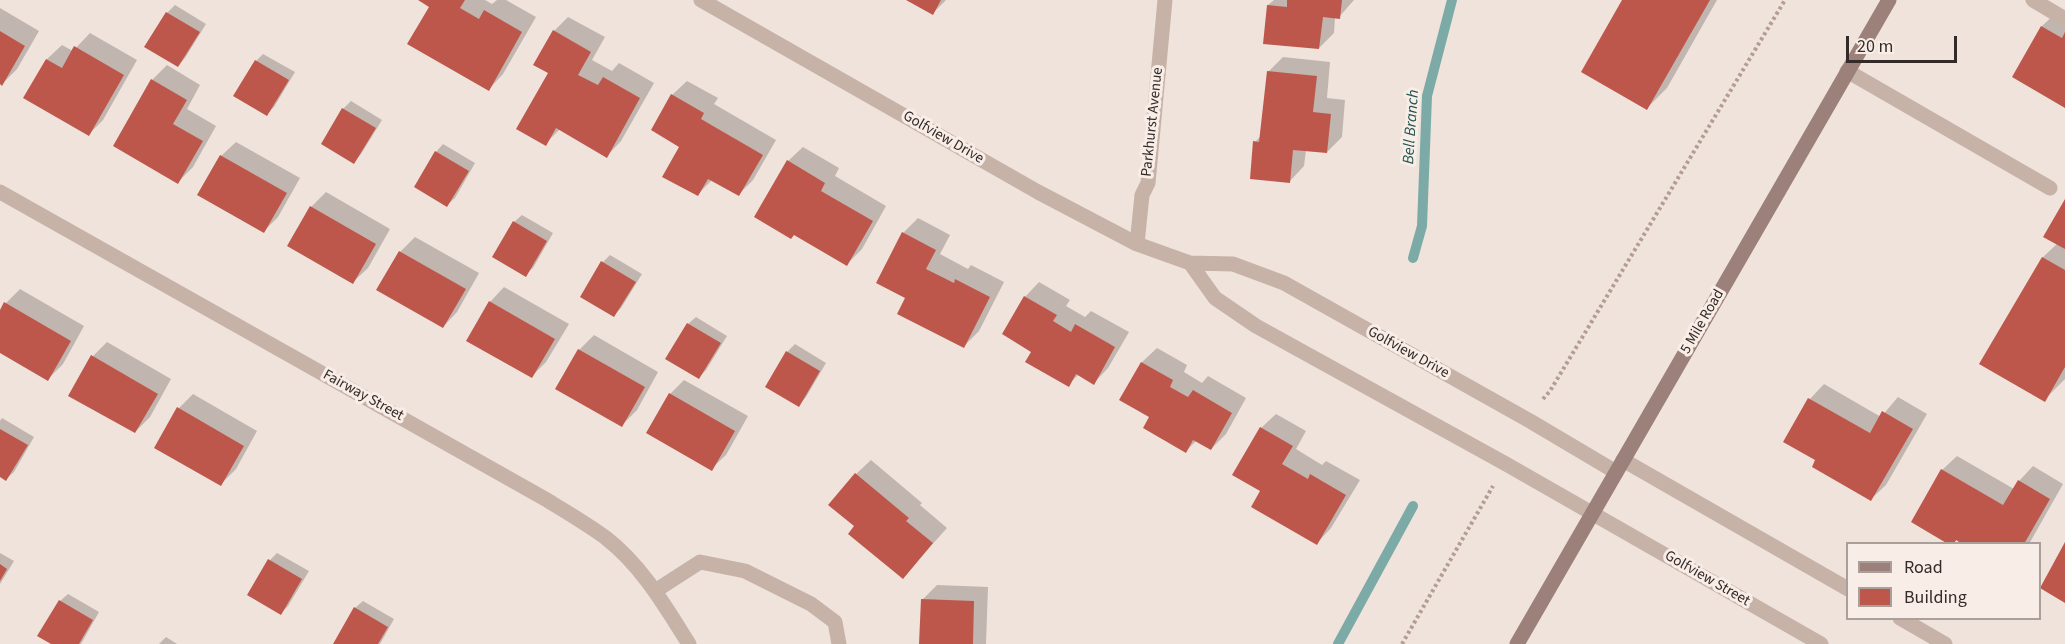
<!DOCTYPE html>
<html>
<head>
<meta charset="utf-8">
<style>
	body { margin:0 }
	#map { position:relative; width:2065px; height:644px; overflow:hidden; background:#f0e3db; font-family:"Source Sans 3",sans-serif }
	canvas { display:block }
	.legend { position:absolute; left:1846px; top:542px; width:195px; height:78px; box-sizing:border-box; background:#f8eee7; border:2px solid #aaa09b; margin:0; padding:8px 10px; list-style:none; font-size:18px; color:#342a28 }
	.legend li { display:flex; align-items:center; gap:12px; height:30px }
	.legend b { width:30px; border:2px solid #aaa09b }
	.scale { position:absolute; left:1846px; top:36px; width:111px; height:27px; box-sizing:border-box; border:3px solid #342a28; border-top:0; padding-left:8px; font-size:18px; line-height:21px; white-space:nowrap; color:#342a28; -webkit-text-stroke:4px #f8eee7; paint-order:stroke }
</style>
</head>
<body>
<div id="map">
<canvas width="2065" height="644"></canvas>
<ul class="legend">
<li><b style="height:8px;background:#9b8179"></b>Road</li>
<li><b style="height:16px;background:#be574b"></b>Building</li>
</ul>
<div class="scale">20 m</div>
</div>
<script>
const c = document.querySelector('canvas').getContext('2d');
c.lineJoin = 'round';
function fillPath(path, color) { c.fillStyle = color; c.fill(path, 'evenodd'); }
function strokePath(path, color, width, dash) { c.strokeStyle = color; c.lineWidth = width; c.lineCap = dash ? 'butt' : 'round'; c.setLineDash(dash || []); c.stroke(path); }
function label(font, color, halo, rows, align = 'center') {
  c.font = font + ' "Source Sans 3",sans-serif'; c.lineWidth = 6; c.setLineDash([]); c.textBaseline = 'middle'; c.strokeStyle = halo; c.fillStyle = color; for (const [text, x, y, turn = 0] of rows) {
    c.save(); c.translate(x, y); c.rotate((+turn || 0) * Math.PI / 180); c.textAlign = isNaN(turn) ? turn : align; if (halo) c.strokeText(text, 0, 0); c.fillText(text, 0, 0); c.restore();
  }
}
fillPath(new Path2D(`
	M421,0h64l7,4 5,-4h9l30,17 -33,57 -14,15 -58,-83z
	M909,0h37l-13,13z
	M1274,0h80l-15,17h-4l-1,16 -15,15 -51,-43z
	M1624,0h93l-50,88 -20,20z
	M175,5l31,19 -21,34 -7,8 -32,-19 21,-34z
	M0,8l39,23 -22,38 -15,15 -2,-1z
	M2057,12l8,5v89l-51,-30 28,-50z
	M568,17l37,20 -13,23 20,11 7,-8 35,20 -33,58 -14,15 -47,-27 -15,15 9,-113z
	M90,33l47,27 -34,60 -14,14 -64,-36 22,-39 15,-14 11,6z
	M263,54l32,18 -21,35 -7,7 -11,-53z
	M1283,57l47,5 -3,36 18,2 -3,37 -15,15 -21,-2 -2,16 -14,15 -35,-39 7,-7 6,-63z
	M167,65l33,20 -13,24 29,17 -23,41 -15,15 -26,-102z
	M687,81l31,17 -4,6 62,36 -23,40 -15,15 -26,-15 -15,15 -25,-100z
	M351,101l31,19 -21,34 -7,8 -31,-19 20,-34z
	M236,142l64,36 -22,39 -14,14 -43,-75z
	M443,144l32,19 -20,35 -8,7 -11,-53z
	M803,147l36,21 -4,8 51,30 -24,43 -15,15 -53,-31 -6,-72z
	M326,192l64,37 -22,39 -15,14 -42,-75z
	M2065,202v177l-21,21 -63,-36 62,-107 15,-14z
	M522,215l31,18 -20,35 -8,7 -11,-53z
	M918,218l32,17 -10,19 28,15 3,-4 33,17 -25,49 -15,15 -57,-49 -4,-64z
	M415,237l64,36 -22,39 -14,15 -65,-37 22,-38z
	M610,255l32,19 -21,34 -7,7 -11,-53z
	M1039,282l31,18 -4,6 19,11 6,-6 38,21 -21,36 -14,15 -15,-9 -11,11 -34,-34 -9,-54z
	M504,287l65,37 -23,38 -15,15 -41,-75z
	M20,289l64,37 -21,38 -15,15 -48,-27v-39l6,-10z
	M696,317l31,19 -21,34 -7,7 -11,-53z
	M594,335l64,37 -21,38 -15,15 -43,-75z
	M107,342l64,37 -21,38 -15,15 -42,-76z
	M795,344l31,19 -20,34 -7,8 -32,-19 21,-35z
	M1157,348l30,17 -3,7 18,11 6,-7 38,22 -20,36 -15,15 -14,-9 -11,11 -35,-35 -30,-17 21,-37z
	M684,380l64,36 -22,39 -15,14 -41,-75z
	M1824,384l57,33 17,-20 29,17 -41,71 -15,14 -54,-39 -7,-61z
	M193,394l64,37 -21,38 -15,15 -42,-76z
	M1276,414l30,17 -10,18 26,16 4,-4 34,19 -29,48 -14,15 -55,-52 -1,-63z
	M2,418l32,19 -20,35 -8,7 -6,-3v-55z
	M1957,456l57,33 5,-8 14,-15 30,18 -34,60h-64l-8,-5 -4,5 -11,-74z
	M871,460l51,43 -2,2 27,23 -44,49 -47,-51v-52z
	M0,553l14,8 -14,23z
	M277,553l32,18 -21,35 -7,7 -11,-53z
	M937,585l51,2 -2,57h-65l1,-44z
	M68,594l31,18 -18,32h-27l6,-43z
	M363,601l31,18 -14,25h-43l18,-36z
	M166,637l11,7h-18z`), '#0003');
strokePath(new Path2D(`
	M1413,258l9,-32 5,-130 25,-96
	M1338,644l75,-138`), '#7caba7', 10);
fillPath(new Path2D(`
	M418,0h47l-5,8 19,11 5,-9 38,22 -33,59 -82,-47 22,-37z
	M906,0h35l-8,15z
	M1287,0h55l-2,19 -17,-2 -4,32 -56,-5 4,-39 20,2z
	M1622,0h88l-63,110 -66,-38z
	M166,12l34,20 -22,35 -34,-20z
	M2041,26l21,12 3,-6v76l-53,-31z
	M553,30l38,22 -13,23 20,10 5,-8 37,21 -33,60 -51,-30 -10,18 -30,-17 32,-56 -15,-8z
	M0,31l25,15 -23,40 -2,-2z
	M74,46l50,29 -35,61 -66,-38 23,-39 16,9z
	M255,60l34,20 -22,36 -34,-20z
	M1267,71l50,5 -4,36 18,2 -4,39 -34,-3 -3,33 -40,-4 3,-38 6,1z
	M151,79l36,21 -14,24 30,17 -25,43 -65,-38z
	M671,94l33,19 -3,6 62,36 -24,41 -31,-17 -10,17 -36,-19 17,-30 -28,-17z
	M342,108l34,20 -22,36 -33,-20z
	M435,151l34,20 -22,36 -33,-20z
	M220,155l67,38 -23,40 -67,-38z
	M787,160l38,23 -4,8 52,30 -26,45 -53,-31 -3,4 -37,-22z
	M2065,199v50l-22,-12z
	M310,206l66,38 -23,40 -66,-38z
	M513,221l34,20 -21,36 -34,-20z
	M902,232l34,18 -10,19 28,14 1,-4 35,18 -26,51 -67,-34 8,-16 -29,-15z
	M399,251l67,38 -23,39 -67,-38z
	M2042,257l23,13v97l-20,35 -66,-38z
	M601,261l35,21 -22,35 -34,-20z
	M1024,296l33,19 -4,6 18,11 4,-8 40,23 -21,38 -18,-11 -7,13 -44,-25 6,-10 -29,-18z
	M489,301l66,38 -23,39 -66,-37z
	M4,302l67,39 -23,40 -48,-28v-43z
	M687,323l34,20 -22,36 -34,-20z
	M578,349l67,38 -23,40 -67,-38z
	M786,351l34,20 -21,36 -34,-20z
	M91,355l67,39 -23,39 -67,-37z
	M1141,362l32,18 -3,7 18,10 5,-7 39,23 -21,37 -18,-10 -7,13 -43,-25 6,-11 -30,-17z
	M669,393l66,38 -23,40 -66,-38z
	M1808,398l62,35 12,-22 31,18 -42,72 -59,-34 3,-7 -32,-18z
	M177,407l67,39 -23,40 -67,-38z
	M1260,427l33,19 -11,18 26,15 2,-5 36,21 -29,50 -66,-38 9,-16 -28,-16z
	M0,429l28,16 -22,36 -6,-4z
	M1941,469l62,36 15,-25 32,19 -26,45h-62l-6,-4 -2,4h-6l-37,-22z
	M855,473l54,45 -3,3 27,22 -30,36 -55,-45 6,-8 -26,-21z
	M2065,542v61l-25,-15z
	M268,559l34,20 -21,36 -34,-20z
	M0,564l7,5 -7,12z
	M921,599l53,2 -1,43h-54z
	M59,600l34,20 -14,24h-28l-14,-8z
	M354,607l34,20 -10,17h-45z`), '#be574b');
strokePath(new Path2D(`
	M1543,399l7,-8 235,-391
	M1402,644l91,-158`), '#b39c92', 4, [3, 3]);
strokePath(new Path2D(`
	M2033,0l32,19
	M1847,71l203,117`), '#c7b2a8', 15);
strokePath(new Path2D(`
	M701,0l337,192 99,52 53,19 43,1 51,19 246,138 86,51
	M0,192l547,308c19,12 40,24 59,38 36,28 59,68 83,106
	M1137,244l5,-49 6,-12 17,-183
	M1190,263l25,35 41,28 250,138 315,180
	M1623,460l225,129
	M655,591l45,-29 45,9 66,33 24,18 4,22
	M1900,618l45,26`), '#c7b2a8', 15);
strokePath(new Path2D(`
	M1517,644l372,-644`), '#9b8179', 15);
label('15px', '#342a28', '#f8eee7', [
	["Parkhurst Avenue",1153,122,-84],
	["Golfview Drive",943,138,30],
	["5 Mile Road",1703,322,-60],
	["Golfview Drive",1408,353,29],
	["Fairway Street",363,396,29],
	["Golfview Street",1707,579,30]
]);
label('italic 16px', '#20534f', '#f8eee7', [
	["Bell Branch",1412,127,-86]
]);
</script>
</body>
</html>
